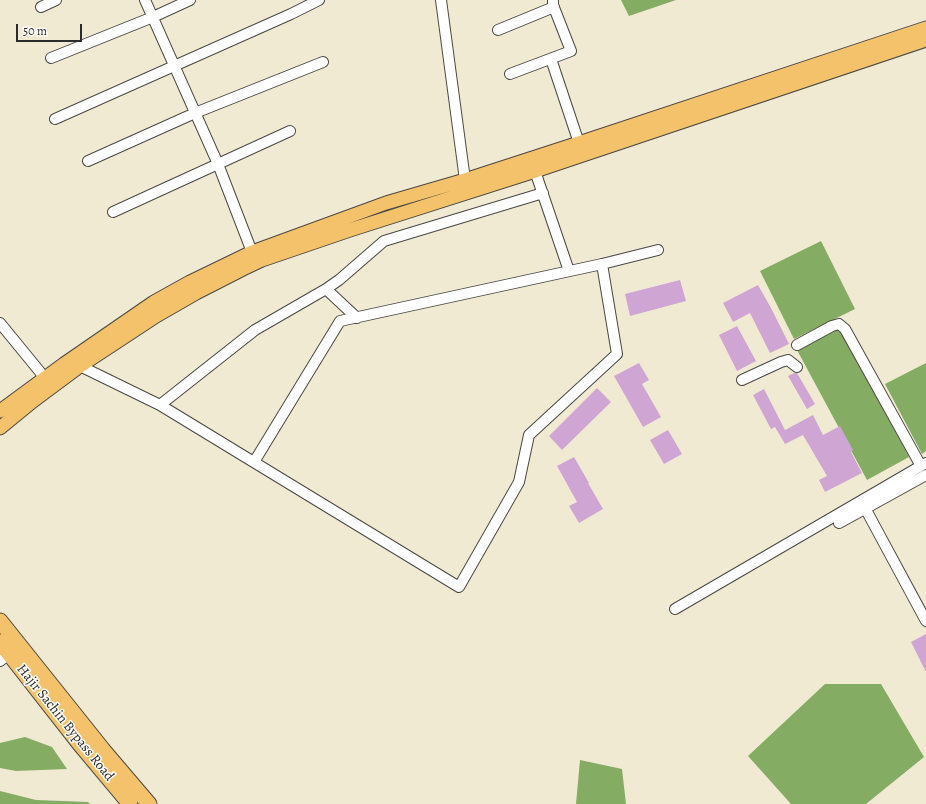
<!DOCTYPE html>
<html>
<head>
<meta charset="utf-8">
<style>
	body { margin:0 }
	#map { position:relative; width:926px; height:804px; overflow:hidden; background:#f1ead3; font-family:Alegreya,serif }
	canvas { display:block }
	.scale { position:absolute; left:16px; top:24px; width:66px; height:18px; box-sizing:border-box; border:2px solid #2b2b2b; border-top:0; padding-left:5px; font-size:12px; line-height:14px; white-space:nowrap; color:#2b2b2b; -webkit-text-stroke:3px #fdfcf7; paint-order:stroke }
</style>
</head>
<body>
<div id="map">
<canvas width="926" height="804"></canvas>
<div class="scale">50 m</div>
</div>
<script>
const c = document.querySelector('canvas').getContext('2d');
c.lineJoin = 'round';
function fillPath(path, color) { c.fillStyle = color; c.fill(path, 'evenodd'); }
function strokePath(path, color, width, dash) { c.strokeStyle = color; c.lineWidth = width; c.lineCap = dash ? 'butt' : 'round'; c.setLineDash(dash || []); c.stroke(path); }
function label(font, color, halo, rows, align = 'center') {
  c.font = font + ' Alegreya,serif'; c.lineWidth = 3; c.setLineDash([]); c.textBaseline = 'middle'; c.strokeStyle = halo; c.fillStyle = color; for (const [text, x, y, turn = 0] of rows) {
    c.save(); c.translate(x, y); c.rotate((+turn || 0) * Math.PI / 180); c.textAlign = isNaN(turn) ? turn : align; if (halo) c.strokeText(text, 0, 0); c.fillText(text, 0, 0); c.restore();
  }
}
fillPath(new Path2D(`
	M621,0h55l-47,16z
	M821,241l34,68 -61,30 -34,-68z
	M839,328l70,129 -42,23 -70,-130z
	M926,363v88l-4,3 -37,-70z
	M825,684h56l43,73 -58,47h-75l-43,-48z
	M25,737l27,10 15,22 -51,2 -16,-3v-25z
	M580,760l42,9 4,35h-50z
	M0,791l36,9 52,2 2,2h-90z`), '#84ac62');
fillPath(new Path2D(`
	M680,280l6,21 -56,15 -5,-22z
	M758,285l13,23 18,36 -19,9 -20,-40 -17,9 -10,-19z
	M737,326l19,35 -19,10 -18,-36z
	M639,363l10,17 -7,4 19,33 -18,10 -29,-51z
	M794,373h3l18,31 -8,5 -19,-33z
	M597,388l14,14 -49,48 -13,-14z
	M764,389l21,41 28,-15 10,20 17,-9 13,24 -2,2 11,21 -37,19 -6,-12 8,-4 -24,-41 -18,9 -10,-17 -4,2 -18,-34z
	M668,430l14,24 -18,10 -14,-24z
	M574,457l15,26h-1l15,26 -24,14 -10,-17 8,-4 -20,-36z
	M926,634v38l-15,-30z`), '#cfa5d3');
const minor = new Path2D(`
	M145,0l73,164 34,88
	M441,0l24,180
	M41,7l15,-7
	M498,30l56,-23
	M51,58l102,-41 37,-17
	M551,59l28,84
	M510,74l61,-23 -18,-46v-5
	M55,119l236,-105 28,-14
	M88,161l107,-48 128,-51
	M535,171l34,100
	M113,212l177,-81
	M326,289l31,29
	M0,323l45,55
	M797,345l35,-19 7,-2 6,5 76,137
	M80,366l80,39 299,182 60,-105 10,-47 88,-81 -15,-90
	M742,380l39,-18 7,-2 9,7
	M160,405l95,-75 71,-41 13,-9 45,-39 159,-48
	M254,462l86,-141 262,-57 56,-14
	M865,508l61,113
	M839,523l87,-48
	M675,609l251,-146
	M0,661l9,-7`);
const major = new Path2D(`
	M0,411l64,-47 90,-62 36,-20 62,-30 134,-49 79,-23 114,-37 347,-115
	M0,428l33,-27 47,-35 76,-50 40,-23 47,-24 19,-9 91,-31 182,-58 391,-131`);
const highway = new Path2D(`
	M0,621l103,129 46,54
	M0,642l79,101 51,61`);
strokePath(minor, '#494844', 12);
strokePath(major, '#494844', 15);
strokePath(highway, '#494844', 17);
strokePath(minor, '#fff', 10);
strokePath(major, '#f4c26a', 13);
strokePath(highway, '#f4c26a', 15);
label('14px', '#2b2b2b', '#fdfcf7', [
	["Hajir Sachin Bypass Road",65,723,51]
]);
</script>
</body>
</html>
